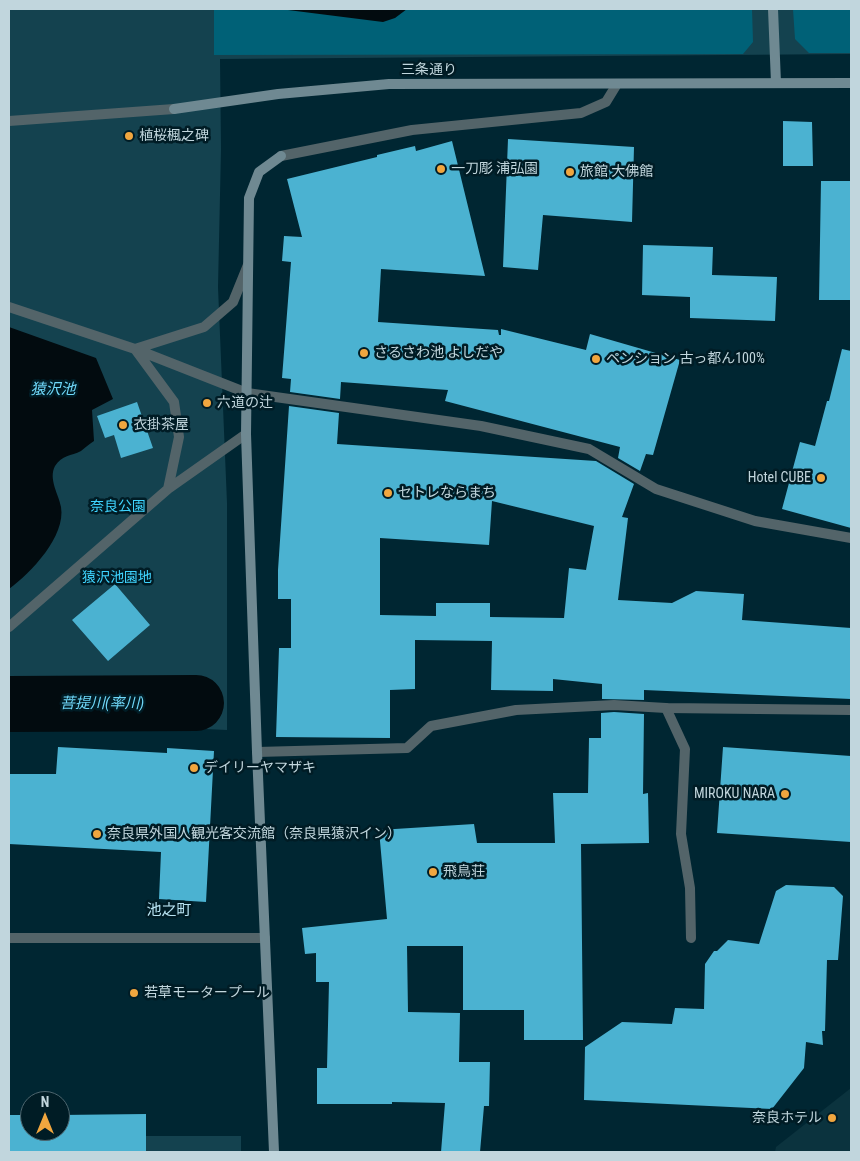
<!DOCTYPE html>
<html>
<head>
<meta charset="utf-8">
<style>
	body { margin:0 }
	#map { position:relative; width:860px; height:1161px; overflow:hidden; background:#002632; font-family:"Roboto Condensed",sans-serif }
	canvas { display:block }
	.frame { position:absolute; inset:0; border:10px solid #c1d6dd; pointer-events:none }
	.north { position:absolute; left:20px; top:1091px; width:50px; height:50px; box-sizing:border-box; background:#001c25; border:1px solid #4d666f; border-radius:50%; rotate:0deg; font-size:14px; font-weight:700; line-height:20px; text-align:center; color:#c1d6dd }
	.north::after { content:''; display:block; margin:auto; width:18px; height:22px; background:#f0a63f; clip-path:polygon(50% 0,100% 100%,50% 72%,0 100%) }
</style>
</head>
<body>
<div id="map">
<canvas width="860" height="1161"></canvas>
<div class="frame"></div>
<div class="north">N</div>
</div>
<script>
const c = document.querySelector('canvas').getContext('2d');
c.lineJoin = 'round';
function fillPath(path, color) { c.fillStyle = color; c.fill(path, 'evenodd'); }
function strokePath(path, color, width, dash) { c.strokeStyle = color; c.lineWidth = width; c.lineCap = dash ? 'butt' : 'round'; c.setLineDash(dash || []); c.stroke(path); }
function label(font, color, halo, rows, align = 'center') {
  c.font = font + ' "Roboto Condensed","Noto Sans JP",sans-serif'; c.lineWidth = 5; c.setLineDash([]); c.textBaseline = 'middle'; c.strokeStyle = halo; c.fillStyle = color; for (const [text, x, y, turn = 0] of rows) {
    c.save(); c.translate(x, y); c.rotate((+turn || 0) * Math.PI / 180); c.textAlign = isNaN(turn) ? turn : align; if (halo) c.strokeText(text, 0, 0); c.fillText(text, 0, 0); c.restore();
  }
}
fillPath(new Path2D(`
	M851,1088v64h-76l1,-5z`), '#0b333e');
fillPath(new Path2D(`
	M9,9h842v45l-631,5 1,90 -3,138 9,216v227l-218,-10z
	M146,1136h95v16h-95z`), '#14424f');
fillPath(new Path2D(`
	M214,9h538l1,33 -10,12 -529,1z
	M793,9h58v44h-42l-14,-14z`), '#006177');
fillPath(new Path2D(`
	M280,9h127l-12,9 -12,4z
	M9,327l87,31 17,41 -21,11 2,31c-5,3 -9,7 -13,10 -10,5 -19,4 -26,15 -7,13 4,29 6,41 5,29 -30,66 -52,82z`), '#020b0f');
strokePath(new Path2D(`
	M9,704l187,-1`), '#020b0f', 56);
fillPath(new Path2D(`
	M783,121l29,1 1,44h-30z
	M508,139l126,8 -2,75 -89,-7 -5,55 -35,-3z
	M452,141l33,135 -104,-7 -3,53 120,8 1,5h2v-6l85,21 4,-16 90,26 -27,95 -7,-1 -6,17 -22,-13 2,-11 -175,-46 3,-11 -107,-8 -1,17 -50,-7 1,-13 -9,-1 9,-116 -9,-1 2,-25 18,1 -15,-58 90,-22v-2l38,-9 1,5z
	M821,181h30v119h-32z
	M643,245l70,2 -1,28 65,2 -2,44 -85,-3v-21l-48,-2z
	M842,349l9,2v177l-69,-19 18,-67 15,4 12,-45h2z
	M137,402l16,46 -32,10 -7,-23 -9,3 -8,-22z
	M289,406l50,7 -2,31 259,17 38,23 -12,33 6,1 -10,82 54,3 24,-12 48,3 -2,26 109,8v71l-207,-9v10l-42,-1v-15l-49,-5v12l-62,-1 1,-49 -77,-1v49l-25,1v48l-114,-1 3,-89h12v-49h-13v-29zM492,501l102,25 -8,44 -17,-2 -5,50 -74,-1v-14h-54v13l-56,-1v-77l109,7z
	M115,584l35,41 -42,36 -36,-41z
	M614,712l30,2 -1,80 5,-1 1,50 -68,1 2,196h-59v-30h-61v-64h-56l1,66 52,1 -1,49h31l-1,44h-5l-4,46h-39l4,-49 -53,-1v2h-75v-36h10l2,-86h-13v-29l-11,1 -3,-26 85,-9 -8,-89 95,-6 3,19h78l-2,-50h35l1,-55h12v-25z
	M58,747l109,6v-5l47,3 -8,151 -47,-3 2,-47 -152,-8v-70h47z
	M723,747l128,9v86l-134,-9z
	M786,885l48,2 9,9 -5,64h-11l-2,71h-3l1,14 -17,-3 -2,26 -32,41 -188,-9 1,-53 37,-25 50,2 3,-16 29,1 1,-45 9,-13h3l11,-11 31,4 17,-53z
	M146,1114v38h-137v-37h21v16h30v-16z`), '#4bb2d1');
strokePath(new Path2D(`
	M666,708l19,41 -4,85 9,54 1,50`), '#536469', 10);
strokePath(new Path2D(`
	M9,121l165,-12
	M281,156l131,-26 169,-17 25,-11 11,-18
	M9,307l126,42 112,44 234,33 108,23 67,40 99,32 96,17
	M168,489l78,-55
	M9,627l159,-138 11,-52 -5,-35 -39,-53 69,-22 29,-25 15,-37
	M257,752l150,-4 24,-22 85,-16 98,-5 52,3 185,2
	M9,938h256`), '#536469', 10);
strokePath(new Path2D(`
	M773,9l3,74
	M174,109l104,-15 111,-10 462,-1
	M274,1152l-17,-400 -11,-318 3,-236 10,-26 22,-16`), '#6f8992', 10);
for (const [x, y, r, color] of [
	[129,136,5,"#f0a63f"],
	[441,169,5,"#f0a63f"],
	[570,172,5,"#f0a63f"],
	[364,353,5,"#f0a63f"],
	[596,359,5,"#f0a63f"],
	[207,403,5,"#f0a63f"],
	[123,425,5,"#f0a63f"],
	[821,478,5,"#f0a63f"],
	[388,493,5,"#f0a63f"],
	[194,768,5,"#f0a63f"],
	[785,794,5,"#f0a63f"],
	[97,834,5,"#f0a63f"],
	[433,872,5,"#f0a63f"],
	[134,993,5,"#f0a63f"],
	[832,1118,5,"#f0a63f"]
]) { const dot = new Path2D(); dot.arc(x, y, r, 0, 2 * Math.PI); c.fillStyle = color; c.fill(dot); strokePath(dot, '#001c25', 2); }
label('14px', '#c1d6dd', '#001c25', [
	["三条通り",429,70]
]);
label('14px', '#c1d6dd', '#001c25', [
	["植桜楓之碑",139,136],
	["一刀彫 浦弘園",451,169],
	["旅館 大佛館",580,172],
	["さるさわ池 よしだや",374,353],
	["ペンション 古っ都ん100%",606,359],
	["六道の辻",217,403],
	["衣掛茶屋",133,425],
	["Hotel CUBE",811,478,"right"],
	["セトレならまち",398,493],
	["デイリーヤマザキ",204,768],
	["MIROKU NARA",775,794,"right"],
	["奈良県外国人観光客交流館（奈良県猿沢イン）",107,834],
	["飛鳥荘",443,872],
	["若草モータープール",144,993],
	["奈良ホテル",822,1118,"right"]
], 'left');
label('14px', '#3fd5ff', '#001c25', [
	["奈良公園",118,507],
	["猿沢池園地",117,578]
]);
label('italic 15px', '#6fd8f9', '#001c25', [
	["猿沢池",53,390],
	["菩提川(率川)",102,704]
]);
label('15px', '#b8e3f2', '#001c25', [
	["池之町",169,911]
]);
</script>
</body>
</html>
